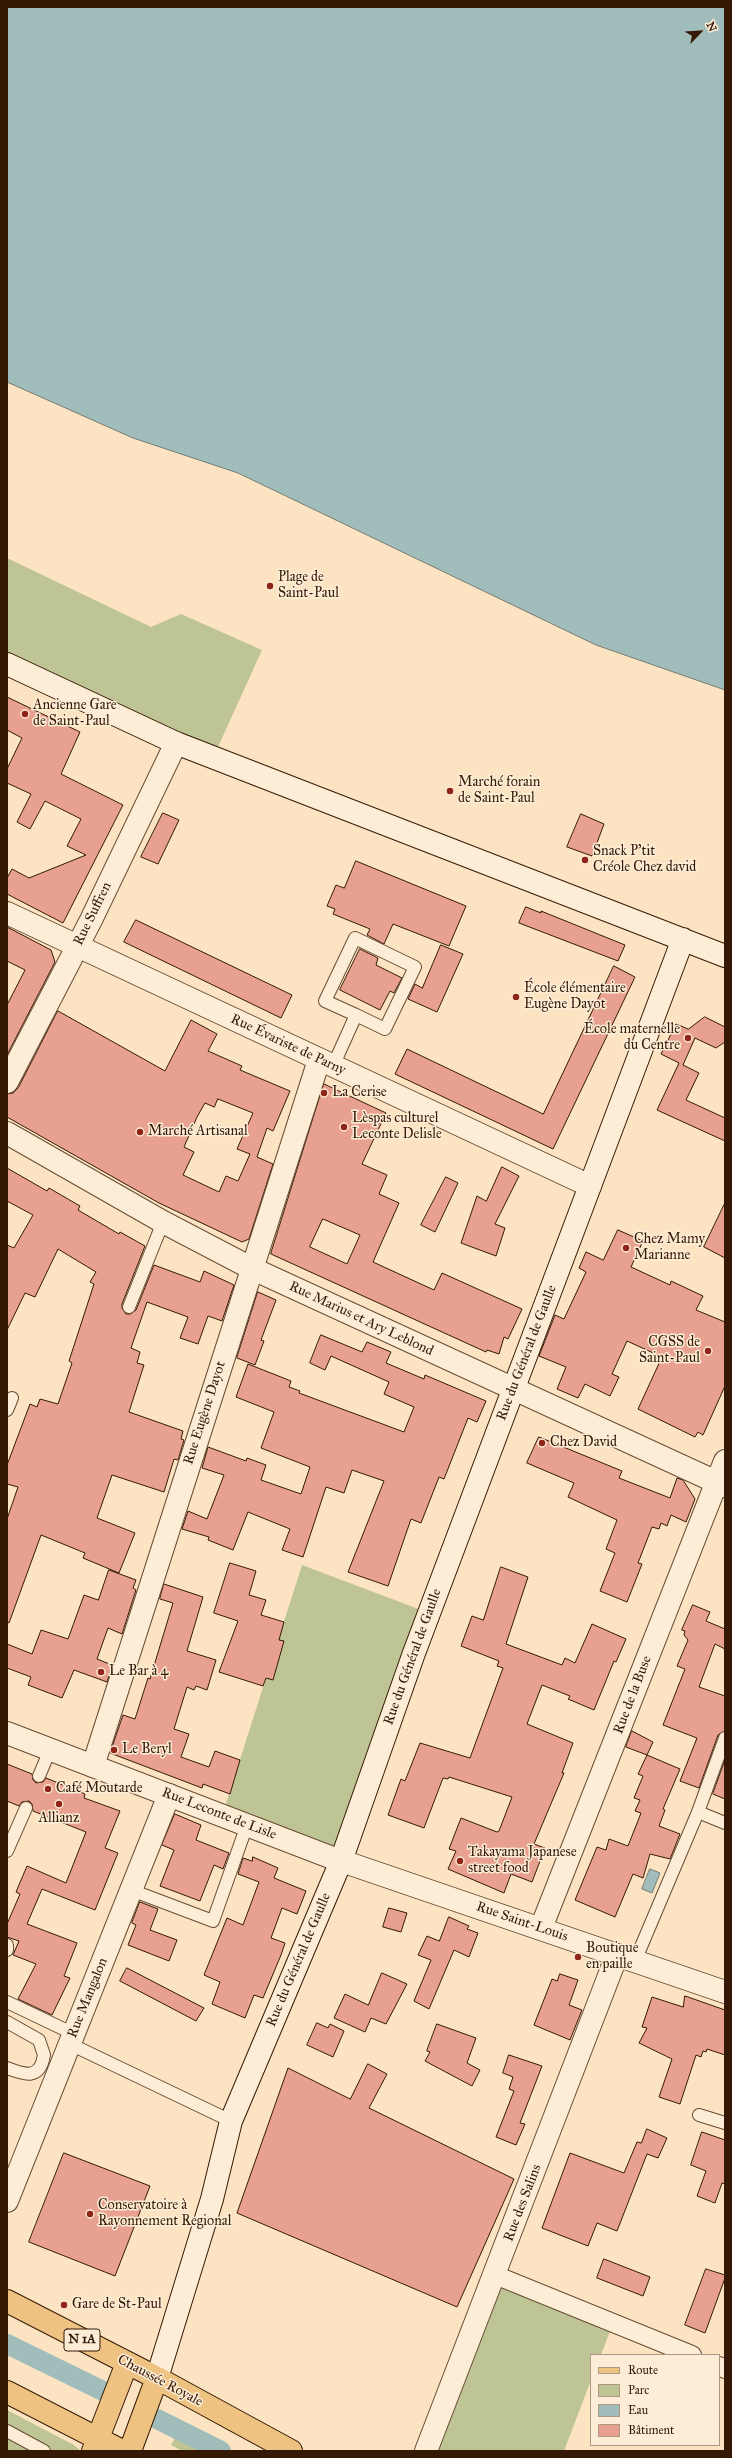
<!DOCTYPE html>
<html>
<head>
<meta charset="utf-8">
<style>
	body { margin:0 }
	#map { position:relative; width:732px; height:2458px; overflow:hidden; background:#fce4c2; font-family:"IM FELL Great Primer",serif }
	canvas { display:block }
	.frame { position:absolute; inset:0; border:8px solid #351905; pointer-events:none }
	.legend { position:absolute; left:590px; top:2354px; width:130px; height:92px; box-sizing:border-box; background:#fdedd7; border:1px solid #ad9883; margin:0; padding:5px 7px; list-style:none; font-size:12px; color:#351905 }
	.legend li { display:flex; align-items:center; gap:8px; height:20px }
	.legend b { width:20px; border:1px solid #ad9883 }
	.north { position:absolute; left:680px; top:12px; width:40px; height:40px; -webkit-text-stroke:3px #fdedd7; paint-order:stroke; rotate:65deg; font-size:11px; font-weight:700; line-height:16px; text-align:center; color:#351905 }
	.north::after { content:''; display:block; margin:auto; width:14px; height:18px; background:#351905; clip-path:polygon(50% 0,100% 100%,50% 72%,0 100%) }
</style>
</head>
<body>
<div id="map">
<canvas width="732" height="2458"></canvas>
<div class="frame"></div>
<ul class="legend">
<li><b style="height:5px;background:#eec281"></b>Route</li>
<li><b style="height:11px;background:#bec494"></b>Parc</li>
<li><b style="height:11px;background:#a1bdbb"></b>Eau</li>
<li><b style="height:11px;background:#e8a190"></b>Bâtiment</li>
</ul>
<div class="north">N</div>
</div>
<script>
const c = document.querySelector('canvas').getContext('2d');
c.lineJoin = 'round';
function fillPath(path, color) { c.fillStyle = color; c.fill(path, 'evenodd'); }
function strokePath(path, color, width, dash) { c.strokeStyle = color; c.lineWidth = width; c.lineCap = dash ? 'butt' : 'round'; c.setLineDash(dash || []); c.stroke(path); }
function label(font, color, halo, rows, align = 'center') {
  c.font = font + ' "IM FELL Great Primer",serif'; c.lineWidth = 3; c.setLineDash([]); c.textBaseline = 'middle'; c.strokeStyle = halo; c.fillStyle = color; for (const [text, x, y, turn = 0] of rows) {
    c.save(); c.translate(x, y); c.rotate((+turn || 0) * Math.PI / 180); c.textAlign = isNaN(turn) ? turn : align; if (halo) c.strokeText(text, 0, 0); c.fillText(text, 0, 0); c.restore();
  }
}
fillPath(new Path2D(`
	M7,558l144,69 30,-13 81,36 -49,108 -206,-94z
	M302,1565l127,48 -88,248 -119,-45z
	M495,2275l118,48 -12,32h-10v25l-27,71h-138z
	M7,2410l67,35 7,6h-27l-47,-26z
	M178,2433l35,18h-31l-11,-6z
	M7,2439l25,12h-25z`), '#bec494');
const water = new Path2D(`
	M7,7h718v683l-129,-45 -358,-172 -105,-35 -126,-56z
	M650,1869l10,4 -8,20 -10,-4z`);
fillPath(water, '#a1bdbb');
strokePath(water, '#767b72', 1);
strokePath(new Path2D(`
	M7,2344l96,47
	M157,2419l64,32`), '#a1bdbb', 20);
const building = new Path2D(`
	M7,697l73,35 -19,42 62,31 -60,118 -56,-29v-16l5,-9 17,9 57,-23 -19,-9 14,-27 -36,-18 -15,28 -13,-7 14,-28 -24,-11v-14l15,-31 -15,-8z
	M163,813l16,7 -21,44 -17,-7z
	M581,814l23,10 -12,32 -25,-9z
	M356,861l110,45 -17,40 -56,-22 -9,20 -17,-9 3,-6 -37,-15 2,-5 -8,-3 9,-21 8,3z
	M526,907l15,6v-2l84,34 -7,16 -99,-38z
	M136,920l156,75 -11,23 -157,-76z
	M7,927l44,23 4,12 -48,93v-50l18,-35 -18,-9z
	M441,945l22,9 -26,58 -29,-13 7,-15 7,4z
	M360,949l18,9 -2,7 26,13 -8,15 -4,-2 -10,19 -40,-20z
	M614,966l21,11 -82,172 -158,-75 12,-25 136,65z
	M58,1011l107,60 26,-51 26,14 -9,17 34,15 -2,4 50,21 -17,40 -6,-3 -10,29 16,7 -24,75 -7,3 -83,-39 -152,-86v-23l6,-1 5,-5zM218,1099l35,14 -16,36 13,5 -12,27 -12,-5 -7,16 -36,-17 11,-23 -10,-5 13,-30 8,-14 9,4z
	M705,1017l20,10v15l-9,6 -21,-10 -12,27 16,8 -13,27 39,18v23l-68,-31 22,-47 -18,-9 15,-30 12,5z
	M324,1084l62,29 -24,51 25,11 -8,19 20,9 -26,59 61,28 8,-17 80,36 -14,30 -4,-2 -5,17 -12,-4 -1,2 -215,-98zM323,1219l37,16 -13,29 -37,-17z
	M502,1167l17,9 -24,48 10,4 -9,28 -35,-13 16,-47 9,5z
	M7,1168l40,23 2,-3 31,18 -2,4 41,24 1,-2 25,14 -23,58v4l4,6h4l6,-4 18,-45 46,17 4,-11 30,14 -12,36 -14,-5 -10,28 -18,-6 8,-21 -41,-15 -16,46 9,4 -3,11 7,2 -15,47 54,19 -2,8 3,1 -6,20 -4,-1 -10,33 -52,-17 -15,43 38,15 -16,40 -36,-15 2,-5 -44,-18 -32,88 -2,-1v-103l11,-32 -11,-3v-19l23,-61 7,3 3,-8 18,5 14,-41 -3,-2 25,-77 -4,-2 6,-10 -38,-23 -23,48 -10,-4 -18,37v-85l7,3 19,-33 -26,-14z
	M446,1177l12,6 -23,49 -14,-7z
	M725,1203v55l-21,-11z
	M618,1230l25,11 -12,26 39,18 1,-4 32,15 -7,14 29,12v64l-22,49 -5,-3 -3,5 -57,-28 24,-52 -35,-16 -15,33 7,3 -9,19 -25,-12 -7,14 -21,-9 9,-22 -27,-11 16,-41 9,4 22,-47 -7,-4 7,-16 17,8z
	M258,1292l18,8 -15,40 3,1 -9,24 -18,-7z
	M321,1335l41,17 5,-10 24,10 -5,11 38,16 1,-4 61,26 -9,21 -9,-4 -24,61 -5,-2 -18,46 -10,-4 -23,67 -40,-14 36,-91 -32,-11 -8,23 -18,-6 -23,70 -21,-7 8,-21 -42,-17 -15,38 -25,-10 1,-3 -27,-8 6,-18 19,8 17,-44 -22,-7 6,-21 38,14 1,-3 19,7 -5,15 40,14 9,-27 -49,-19 13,-36 -38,-15 12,-33 43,17 -2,6 11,4 -1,2 105,39 10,-25 -30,-13 5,-12 -58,-26 -6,14 -15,-7z
	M539,1437l83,34 -3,7 51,20 7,-20 6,2 12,19 -9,23 -15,-7 -4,11 -6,-3 -2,6 -7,-2 -14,36 4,1 -15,38 -27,-11 15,-38 -9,-4 11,-29 -49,-23 6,-14 -47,-20z
	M230,1563l26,8 -7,24 17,5 -5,15 23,7 -5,18 5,1 -11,39 -7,-2 -3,8 -44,-14 19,-51 -24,-8z
	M501,1567l27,10 -22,67 56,21 3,-7 10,5 17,-39 34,15 -10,23 -2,-1 -20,49 -26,-11 2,-3 -28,-11 -15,39 46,19 -11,30h2l-30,71 11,4 -13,34 -21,-8 -7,19 -56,-24 8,-18 -7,-2 12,-31 36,14 2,-1 13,-34 -63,-20 -1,2 -5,-1 -19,50 -36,-13 13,-36 4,2 15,-38 50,15 33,-90 -6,-2 2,-5 -38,-15 11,-30 11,4z
	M109,1570l27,10 -3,8 3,2 -14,44 -14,-6 -11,31 15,6 -5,17 -33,-12 -12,28 -34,-13 3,-8 -24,-9v-24l25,10 9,-24 27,9 16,-44 14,5z
	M164,1584l39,13 -16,54 29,9 -9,30 -11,-4 -2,4 -7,-3 -13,42 15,5 -8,23 28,10 6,-16 25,9 -10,34 -27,-10 -1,4 -92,-35 13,-38 12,4 13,-41 2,1 23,-76 -13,-4z
	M693,1605l17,7 -4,9 19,8v20l-10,-5 -16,43 26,9v35l-7,4 -19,53 -19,-7 17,-43 -34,-13 22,-56 -8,-3 11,-26 -4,-5 1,-4 -3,-1z
	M632,1731l21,11 -6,13 33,14 -17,40 2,1 -6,16 21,8 -10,25 -20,-5 -7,24 -10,-4 -18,43 -40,-17 22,-53 9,3 3,-11 19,7 13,-33 -6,-2 5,-11 -6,-2 9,-22 -5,-2 9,-19 -21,-8z
	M725,1760v39l-12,-5z
	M7,1764l25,10 1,6 3,3 7,-1 3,-4 39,16 -1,4 36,13 -15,37 13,5 -23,57 -53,-21 -15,35 50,19 -13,33 6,2 -18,37 -34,-16 18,-35 -23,-9 6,-14 -12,-4v-13l13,-30 -4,-2 11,-26 39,17 20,-51 -53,-21 -1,-7 -3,-3 -7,1 -3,4 -12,-5z
	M175,1814l26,11 -5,15 33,13 -6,16 -9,-4 -14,36 -40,-15 14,-36 -12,-5z
	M253,1857l25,11 -4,10 32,13 -9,23 -15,-6 -11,30 14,5 -4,12 -18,43 -9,-3 -9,23 -33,-14 8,-22 -16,-7 23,-57 16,7 16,-43 -21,-8 5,-16 9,3z
	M140,1902l18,7 -8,21 27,10 -8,21 -41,-16 8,-20 -4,-2z
	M389,1908l18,5 -6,19 -18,-5z
	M449,1917l20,9 -2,3 11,4 -9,24 -15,-7 -25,59 -15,-8 17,-41 -13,-5 9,-19 12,5z
	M127,1968l77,40 -8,13 -76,-40z
	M382,1973l25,11 -21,40 -15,-6 -6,14 -31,-14 11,-24 23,11z
	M560,1974l18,6 -9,25 13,5 -12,30 -36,-15 18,-46 5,2z
	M685,1996l40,14v45l-18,-6 -1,3 -3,-1 -2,6 -5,-2 -16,49 -21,-7 13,-38 -33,-16 8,-15 -5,-1 10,-30 31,10z
	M317,2023l11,5 2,-4 14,7 -11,26 -26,-12z
	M437,2024l39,14 -9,25 13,7 -8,16 -47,-25 5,-9 -3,-1z
	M509,2055l33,11 -22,57 5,1 -9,21 -20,-8 18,-46 -5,-2 4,-12 -10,-4z
	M368,2064l19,10 -18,34 145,71 -57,128 -220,-94 51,-145 62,31z
	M647,2129l20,9 -9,20 -11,-4 -30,77 -20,-8 -9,23 -46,-18 28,-75 54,20 13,-31 4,1z
	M702,2132l23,8v44l-3,-1 -7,20 -18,-7 9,-25 -15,-6z
	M64,2153l86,33 -35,90 -86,-34z
	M604,2259l46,18 -7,19 -46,-18z
	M706,2269l19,6v3l-20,55 -20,-8z`);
fillPath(building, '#e8a190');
strokePath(building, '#351905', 1);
const service = new Path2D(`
	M333,1066l23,-51 -31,-14 30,-63 60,29 -30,62 -29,-14
	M129,1307l34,-85
	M7,1410l5,-12
	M39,1776l11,-26
	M698,1812l27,11
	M7,1851l19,-43
	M131,1890l82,31 34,-96
	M7,1945v5
	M635,1961l63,-149 27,-74
	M7,2002l67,32
	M7,2022l32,18 5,15c-4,25 -19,20 -37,13
	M70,2044l161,77
	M699,2115l26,8
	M7,2431l37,20`);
const pedestrian = new Path2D(`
	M495,2275l197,80
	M719,2366l6,3`);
const minor = new Path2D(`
	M93,1766l226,-706
	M7,2201l162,-406`);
const tertiary = new Path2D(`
	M7,913l583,273
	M7,1082l84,-162 85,-177
	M7,1133l156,89 88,46 474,218
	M7,1733l323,124 395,135
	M541,1928l184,-467
	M426,2451l191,-496`);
const secondary = new Path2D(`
	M7,664l169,79 549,213
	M157,2378l55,-179 19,-78 110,-260 73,-208 269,-714`);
const primary = new Path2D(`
	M7,2301l150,77 134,73
	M7,2392l115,59
	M93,2451l34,-88
	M130,2451l27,-73`);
strokePath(service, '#674c34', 14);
strokePath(pedestrian, '#674c34', 20);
strokePath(minor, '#674c34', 24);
strokePath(tertiary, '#674c34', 24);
strokePath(secondary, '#351905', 24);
strokePath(primary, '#351905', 24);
strokePath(service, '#fdedd7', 12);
strokePath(pedestrian, '#fdedd7', 18);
strokePath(minor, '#fdedd7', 22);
strokePath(tertiary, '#fdedd7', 22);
strokePath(secondary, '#fdedd7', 22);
strokePath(primary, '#eec281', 22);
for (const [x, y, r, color] of [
	[270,586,4,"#8f2418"],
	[25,714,4,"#8f2418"],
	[450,791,4,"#8f2418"],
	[585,860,4,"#8f2418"],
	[516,997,4,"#8f2418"],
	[688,1038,4,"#8f2418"],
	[324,1093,4,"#8f2418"],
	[344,1127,4,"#8f2418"],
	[140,1132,4,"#8f2418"],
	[626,1248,4,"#8f2418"],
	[708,1351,4,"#8f2418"],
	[542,1443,4,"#8f2418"],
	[101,1672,4,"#8f2418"],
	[114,1750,4,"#8f2418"],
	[48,1789,4,"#8f2418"],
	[59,1804,4,"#8f2418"],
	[460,1861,4,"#8f2418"],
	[578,1957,4,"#8f2418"],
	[90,2214,4,"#8f2418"],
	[64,2305,4,"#8f2418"]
]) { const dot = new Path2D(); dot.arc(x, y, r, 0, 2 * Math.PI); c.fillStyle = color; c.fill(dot); strokePath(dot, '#fdedd7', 1.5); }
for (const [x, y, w] of [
	[82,2340,36]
]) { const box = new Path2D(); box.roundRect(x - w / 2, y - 11, w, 22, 3); c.fillStyle = '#fdedd7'; c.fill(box); strokePath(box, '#351905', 1); }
label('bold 13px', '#351905', null, [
	["N 1A",82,2340]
]);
label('14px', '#351905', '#fdedd7', [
	["Plage de",278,578],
	["Saint-Paul",278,594],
	["Ancienne Gare",33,706],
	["de Saint-Paul",33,722],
	["Marché forain",458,783],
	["de Saint-Paul",458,799],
	["Snack P'tit",593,852],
	["Créole Chez david",593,868],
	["École élémentaire",524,989],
	["Eugène Dayot",524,1005],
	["École maternelle",680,1030,"right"],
	["du Centre",680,1046,"right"],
	["La Cerise",332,1093],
	["Lèspas culturel",352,1119],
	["Leconte Delisle",352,1135],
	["Marché Artisanal",148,1132],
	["Chez Mamy",634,1240],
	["Marianne",634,1256],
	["CGSS de",700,1343,"right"],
	["Saint-Paul",700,1359,"right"],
	["Chez David",550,1443],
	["Le Bar à 4",109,1672],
	["Le Beryl",122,1750],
	["Café Moutarde",56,1789],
	["Allianz",59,1819,"center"],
	["Takayama Japanese",468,1853],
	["street food",468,1869],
	["Boutique",586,1949],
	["en paille",586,1965],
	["Conservatoire à",98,2206],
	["Rayonnement Regional",98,2222],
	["Gare de St-Paul",72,2305]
], 'left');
label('14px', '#351905', '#fdedd7', [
	["Rue Suffren",93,914,-64],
	["Rue Évariste de Parny",288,1045,25],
	["Rue Marius et Ary Leblond",361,1319,25],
	["Rue du Général de Gaulle",527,1353,-69],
	["Rue Eugène Dayot",205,1413,-72],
	["Rue du Général de Gaulle",413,1657,-70],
	["Rue de la Buse",633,1695,-69],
	["Rue Leconte de Lisle",219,1814,21],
	["Rue Saint-Louis",522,1922,19],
	["Rue du Général de Gaulle",299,1960,-67],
	["Rue Mangalon",88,1998,-68],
	["Rue des Salins",523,2203,-69],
	["Chaussée Royale",160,2381,28]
]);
</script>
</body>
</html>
